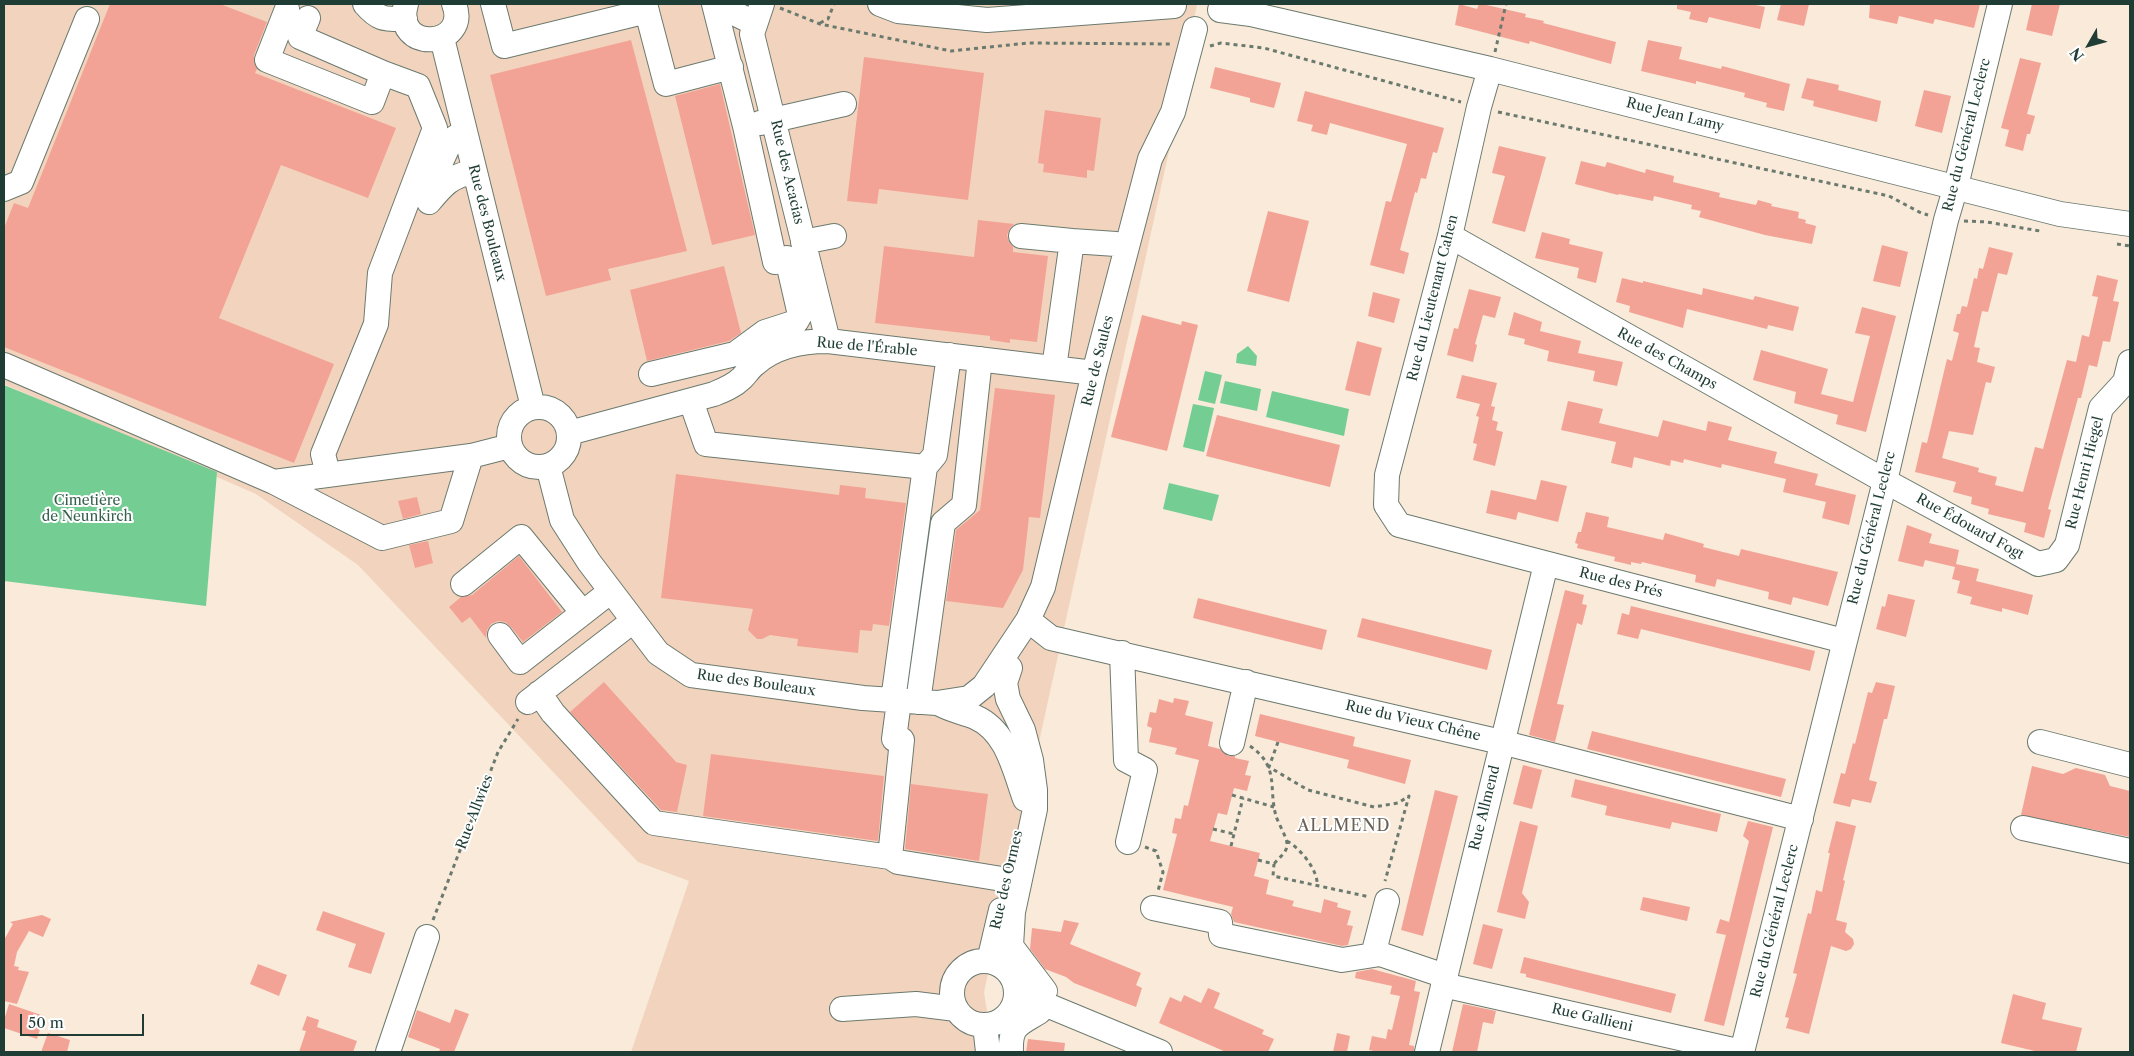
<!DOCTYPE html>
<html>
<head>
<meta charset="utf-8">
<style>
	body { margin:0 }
	#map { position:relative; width:2134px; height:1056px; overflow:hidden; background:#f9eada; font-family:"Libre Caslon Text",serif }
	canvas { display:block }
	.frame { position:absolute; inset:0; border:5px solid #1f3d34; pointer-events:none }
	.north { position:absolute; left:2064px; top:20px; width:50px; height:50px; -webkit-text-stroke:4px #fff; paint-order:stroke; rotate:232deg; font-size:14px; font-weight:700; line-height:20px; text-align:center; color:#1f3d34 }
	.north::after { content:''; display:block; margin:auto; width:18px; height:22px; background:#1f3d34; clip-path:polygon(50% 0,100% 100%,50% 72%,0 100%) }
	.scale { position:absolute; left:20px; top:1014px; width:124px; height:22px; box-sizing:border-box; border:2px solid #1f3d34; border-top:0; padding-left:6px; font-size:15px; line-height:18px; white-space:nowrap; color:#1f3d34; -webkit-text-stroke:4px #fff; paint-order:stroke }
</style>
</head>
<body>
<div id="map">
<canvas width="2134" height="1056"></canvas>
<div class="frame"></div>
<div class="north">N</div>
<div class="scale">50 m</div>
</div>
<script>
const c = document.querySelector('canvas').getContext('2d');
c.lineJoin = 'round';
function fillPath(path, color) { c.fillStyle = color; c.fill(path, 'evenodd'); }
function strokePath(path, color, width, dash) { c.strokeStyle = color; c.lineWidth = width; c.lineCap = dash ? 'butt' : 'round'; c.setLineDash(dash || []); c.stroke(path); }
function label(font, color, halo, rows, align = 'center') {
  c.font = font + ' "Libre Caslon Text",serif'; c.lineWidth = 4; c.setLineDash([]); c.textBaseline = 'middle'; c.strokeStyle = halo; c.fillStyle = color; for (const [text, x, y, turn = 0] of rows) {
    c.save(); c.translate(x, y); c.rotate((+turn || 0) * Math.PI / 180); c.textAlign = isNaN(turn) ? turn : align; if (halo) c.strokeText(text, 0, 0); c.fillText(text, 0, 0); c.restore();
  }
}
fillPath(new Path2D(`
	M4,4h1193l-26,138 -187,850 9,60h-362l58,-171 -51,-19 -280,-297 -102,-71 -252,-110z`), '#f2d4be');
fillPath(new Path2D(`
	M1248,346l9,10 -1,10 -20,-3 1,-9z
	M1205,371l17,4 -7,29 -17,-4z
	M1225,381l36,8 -4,22 -37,-8z
	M4,385l213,87 -11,134 -202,-25z
	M1272,391l77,18 -5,27 -78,-19z
	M1193,404l21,4 -10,44 -21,-5z
	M1169,483l50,12 -7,26 -49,-12z`), '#74ce94');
fillPath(new Path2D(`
	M110,4h110l47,18 -13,33v7l3,7 -2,4 141,55 -28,70 -87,-33 -62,153 115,46 -40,99 -290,-116v-119l10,-25 14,5z
	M1459,4l18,5 2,-5h3l44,10 -1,3 19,4 -1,2 73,19 -5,22 -81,-23 -1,3 -74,-19z
	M1677,4h74l14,3 -5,22 -51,-12 -2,6 -18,-4 2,-7 -14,-3z
	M1781,4h28l-5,22 -27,-6z
	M1870,4h110l-6,24 -39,-9 -2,5 -34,-8 -2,8 -28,-6z
	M2032,4h28l-8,32 -26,-6z
	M631,40l56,211 -79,18 3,11 -65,16 -56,-221z
	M1648,40l34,7 -3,12 42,10 1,-3 68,18 -6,27 -18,-4 1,-4 -23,-6 1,-4 -49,-12v3l-55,-13z
	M864,57l120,16 -16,127 -89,-11 -2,15 -30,-3z
	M2020,58l21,5 -14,51 8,2 -5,18h-3l-4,17 -18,-5 4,-16 -8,-2z
	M1215,67l66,16 -7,25 -24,-6v-4l-40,-10z
	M1807,78l32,7 -1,5 43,11 -4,21 -64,-16 1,-5 -13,-3z
	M720,84l35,151 -43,10 -37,-149z
	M1924,90l27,6 -9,37 -27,-7z
	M1305,91l139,37 -7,25 -4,-1 -7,27 -5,-1 -4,15 -2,-1 -15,58 9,3 -5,21 -34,-9 16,-64 5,1 16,-58 -77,-21 -3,12 -16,-4 2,-6 -16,-4z
	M1045,110l56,8 -7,53 -7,-1v8l-44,-6 1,-8 -6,-1z
	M1499,146l47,11 -21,75 -33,-9 13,-47 -13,-3z
	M1581,161l24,6 2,-5 38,11 1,-4 28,7 -1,6 47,11 -1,4 37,8 2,-5 14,4 -1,2 28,6 -1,6 8,2 -1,3 11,3 -4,18 -47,-9 -66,-18 2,-6 -10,-2 1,-4 -38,-9 -1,5 -34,-7 -1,1 -43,-11z
	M1268,211l41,10 -20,81 -42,-11z
	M978,220l36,4 -4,4 -3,7 2,7 4,5v5l35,4 -11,86 -27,-3v4l-20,-3v-4l-115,-13 9,-77 90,11z
	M1542,232l28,7 -1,5 34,8 -7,31 -19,-5 2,-10 -44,-10z
	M1882,245l26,7 -8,35 -27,-6z
	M1989,247l24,6 -6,22 -9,-2 -10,39 -6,-1 -8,36 6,1 -3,14 18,5 -4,16 -5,-1 -13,53 -24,-4 -7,27 37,10 -1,4 19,5 -2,8 28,7 12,-45 8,2 24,-89 9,2 6,-27 7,2 9,-40 -6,-1 5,-21 21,5 -5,21 6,1 -9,40 -7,-1 -6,26 -8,-2 -8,33h-3l-30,111 3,1 -7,28 -20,-6 2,-9 -38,-9 1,-5 -18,-5 1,-7 -19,-5 3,-10 -41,-10 7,-30 5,1 20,-84 5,2 7,-28 -6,-2 4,-17h3l2,-8 5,1 7,-29 3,1 2,-11 4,1z
	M724,266l17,67 -12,8 -82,20 -17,-71z
	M1622,278l21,5v-2l59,14 1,-7 50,12 2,-4 44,11 -6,24 -25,-6 -1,4 -80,-20 -4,19 -54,-16 1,-6 -14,-4z
	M1469,289l32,8 -6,21 -12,-3 -8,29 2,1 -4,17 -26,-7 7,-27 4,1z
	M1373,292l27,7 -6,24 -26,-7z
	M1862,307l34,9 -30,116 -30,-8 2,-9 -44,-12 2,-11 -43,-12 8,-30 67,19 -7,25 32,8 17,-66 -15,-3z
	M1514,312l28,10 -2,9 41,10 -3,12 45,9 -6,24 -24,-5 2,-10 -48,-10 2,-10 -25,-7 1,-5 -17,-4z
	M1142,315l39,10 1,-4 16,4 -31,126 -56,-14z
	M1357,341l25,7 -12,48 -25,-6z
	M1462,375l35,8 -6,23 4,1 -3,13 6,2 -2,8 7,2 -8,34 -22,-6 4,-16 -4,-1 6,-26 -3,-1 4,-12 -24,-6z
	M995,388l60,7 -15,123 -11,-1 -6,53 -20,38 -57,-7 10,-71 24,-20z
	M1568,401l35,8 -4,14 59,14 5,-17 43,11 2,-10 24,6 -4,13 49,12 -3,11 44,11 -3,11 41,10 -7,30 -27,-7 4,-16 -43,-10 3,-13 -64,-15 -1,4 -37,-9 -1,4 -12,-3 -1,6 -36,-9 -2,11 -21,-5 5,-21 -55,-12z
	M1217,415l123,30 -10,42 -124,-31z
	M676,474l163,21 1,-10 26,3 -1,10 41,5 -17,123 -16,-2 -1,7 -12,-1 -2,23 -61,-7 1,-7 -28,-4 -8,4h-5l-9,-9 5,-21 -92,-11z
	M1541,480l26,6 -9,36 -40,-10 -2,8 -30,-7 5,-23 45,10z
	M417,497l4,17 -18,5 -5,-18z
	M1586,512l23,5 -2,10 56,13 2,-7 39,11 -1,3 36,9 2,-7 97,23 -10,34 -35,-9 -2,8 -23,-6 1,-7 -52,-13 -2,8 -20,-5 1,-7 -54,-13 -1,2 -10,-2v3l-8,-2 -9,-2 1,-4 -38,-9 1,-4 -3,-1 3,-11h3z
	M1907,525l25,9 -3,9 30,7 -3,14 23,5 -3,12 57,14 -5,20 -26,-7v4l-32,-8 2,-7 -15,-4 3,-12 -8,-2 3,-12 -30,-7 -2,7 -25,-6z
	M428,541l5,22 -18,5 -6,-23z
	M519,556l43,56 -39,30 -12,-15 -6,-5 -7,-1 -7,3 -4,6 -1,8 -16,-21 -8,6 -13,-16 12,-10 11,-2z
	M1565,590l19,5 -2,9 5,1 -5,20 -5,-2 -20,81 7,1 -9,37 -26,-7z
	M1888,594l27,6 -9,37 -30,-8 6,-23 3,1z
	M1198,598l129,32 -5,20 -129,-32z
	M1631,606l184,45 -5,20 -169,-42 -3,10 -21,-5 5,-21 7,2z
	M1362,618l130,32 -5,20 -130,-33z
	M604,682l72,80 11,3 -10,47 -16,-2 -91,-98z
	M1876,682l19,4 -8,33h-3l-15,61 8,2 -6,21 -19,-4 -2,8 -17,-4 8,-30 4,1 8,-31 2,1 13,-52 4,1z
	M1174,698l15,3 -4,14 28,7 -5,24 12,3 8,7h7v2l14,3 -4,14 6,1 -4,15 -13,-3 -7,27 -9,-2 -8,28 50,12 -6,23 15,4 -3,14 28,7 -2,5 29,7 3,-14 14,4 -1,4 14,4 -4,14 6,1 -5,19 -6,1 -108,-24 -3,-8 2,-7 -70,-17 14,-56 -5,-1 3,-15 6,1 3,-14 4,1 11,-46 -24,-6 2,-6 -28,-6 3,-14 -5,-2 3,-14 6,1 3,-14 14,4z
	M1260,714l95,23 -2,9 58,14 -6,24 -58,-16 2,-8 -94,-24z
	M1592,731l194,48 -5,18 -194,-48z
	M711,754l173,22 -6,65 -175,-25z
	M1523,765l19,5 -10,39 -19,-5z
	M2032,766l31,8 13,-6 29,7 5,11 20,5v46l-109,-22z
	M1575,779l146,35 -4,18 -45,-10 -2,7 -65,-14 2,-9 -36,-9z
	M911,784l77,10 -9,67 -74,-12z
	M1435,790l23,6 -35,140 -22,-6z
	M1520,821l18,5 -16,67 7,9 -4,17 -28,-7z
	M1748,821l25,6 -49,199 -20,-5 22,-86 -10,-2 4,-14 9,3 20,-81 -6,-5z
	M1836,821l20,5 -13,54 2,1 -9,39 11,3 -2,9 8,7 1,5 -3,5 -5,2 -15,-5 -22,88 -23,-6 3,-10 -4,-1 12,-43 -4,-1 13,-53 2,-7 3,1 5,-24 6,2 8,-39h-2z
	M1643,897l47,10 -3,14 -47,-11z
	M323,911l62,22 -14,41 -23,-7 8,-23 -40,-14z
	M42,915l9,4 -8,18 -14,-6 -12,21 -3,14 5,1 -1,3 11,2 -12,32 -13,-3v-61l9,-16 -3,-2z
	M1064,920l15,3 -9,21 71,29 -5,12 6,3 -6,19 -62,-24 -8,-6 -21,-8 -15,-20 2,-21 29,4z
	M1483,924l20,5 -11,40 -19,-5z
	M1524,957l152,37 -5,19 -145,-36v-3l-6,-1z
	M258,964l29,11 -8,21 -29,-12z
	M1372,969l44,12 -2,10 6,1 -11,53 5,1v6h-36l-9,-2 3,-14 14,3 2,-10 4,1 8,-34 -10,-2 2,-8 -37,-8 1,-6z
	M1208,988l12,5 -6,15 50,22 -2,4 12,5 -6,13h-42l-67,-29 11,-26 11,5 3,-7 17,8z
	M2013,994l33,9 -4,16 40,9 -6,24h-37l-38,-9z
	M9,1004l35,12 -7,23 -33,-11v-8z
	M1463,1004l33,7 -3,13 -10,-2 -6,30h-25z
	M455,1009l14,5 -15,38h-15l1,-3 -32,-12 9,-27 33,13z
	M307,1016l12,4 -2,7 40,14 -4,11h-54l7,-21 -4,-1z
	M48,1033l22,7 -3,12h-26z
	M1337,1033l13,3 -3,16h-14z
	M1028,1039l37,4 -1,9h-38z`), '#f3a395');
const minor = new Path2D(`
	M365,4c14,16 19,15 40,15
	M406,4c-14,50 65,44 48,0
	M493,4l11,42 143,-35
	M645,4l21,80 65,-17
	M716,4l38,19
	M762,4l-10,30 76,307
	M880,4l18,7 89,9 187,-14
	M287,9l-20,51 105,42 11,-29 -83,-36 8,-19
	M1220,10l31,4 239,55 570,145 70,10
	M442,38l91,369
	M1490,69l-11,38 -29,129 -63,239 -1,30 13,20 445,116
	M760,123l84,-19
	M464,132l-13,8 -11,24 -11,38c15,-18 21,-25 45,-31
	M4,189l17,-7 66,-163
	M1021,236l51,5
	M1450,236l435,245 153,83 18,-4 11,-15 34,-137 24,-26 5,-20
	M803,242l31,-6
	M4,365l270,117 108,56 69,-17 20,-65
	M1054,368l18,-127 44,3 11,3
	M651,374l84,-20 30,-22 31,-10 4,-7 -13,-57 -12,4 -30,-136 -31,-122
	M691,401l15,43 219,23 10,-12 14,-100
	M509 437a30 30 0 1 1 60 0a30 30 0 1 1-60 0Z
	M569,433l145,-39c10,-4 20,-8 28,-16 4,-4 8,-10 13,-14 20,-18 47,-23 73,-23l266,32
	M548,466l14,54 27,42 69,91 33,22 172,23 74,5 32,-5 15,-12 44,-66 15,-33 51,-214 56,-214 23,-47 22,-83
	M328,474l-5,-20 53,-130 4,-51 55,-145 -17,-42 -35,-13
	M274,482l197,-26 39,-10
	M463,584l58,-47 62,76
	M1028,620l23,18 450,104 300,77
	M500,635l20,27 91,-71
	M1122,653l4,107 19,10 -17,72
	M1010,668l-5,15 3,16 15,31 8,30 4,30v19l-22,103 -2,34 34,45 -7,11 1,10c-21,13 -29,13 -28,40
	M539,693l14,20 101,110 236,34 8,5 110,18
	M893,700l32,-233
	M528,702l105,-81
	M918,702l25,-179 21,-18 16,-146
	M938,703c12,7 24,9 37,14 32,14 39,52 50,82
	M894,739l5,-38
	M2040,742l90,23
	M1232,743l14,-61
	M2023,828l107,23
	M890,857l12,-117
	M1153,908l67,14 1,13 121,25 38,-6 65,22
	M1373,955l14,-54
	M989,961l12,-51
	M952 993a32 32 0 1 1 64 0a32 32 0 1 1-64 0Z
	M1443,985l299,67
	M1025,996l135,56
	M842,1009l74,-5 40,5
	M985,1025l3,27
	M388,1052l39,-115
	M1427,1052l119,-488
	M1742,1052l143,-571 61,-261 10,-34 44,-182`);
strokePath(minor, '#6b7a6e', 26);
strokePath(new Path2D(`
	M780,8l40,16 131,27 77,-8 145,1
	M820,23l8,-4 6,-15
	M1210,46l11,-3 43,5 197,54
	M1495,52l11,-48
	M1498,112l391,84 32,17 7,2
	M1964,221l23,1 53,9
	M2117,244l13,2
	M1278,742l-9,25 39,23 66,17 24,-4 11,-7 -24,85
	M1250,746c30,21 18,41 26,70 2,7 12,23 11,29 0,8 -9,13 -13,19
	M1232,795l42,12
	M1213,829l21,5
	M1287,841c13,7 32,30 30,45
	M1231,846l12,-48
	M1145,847l11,4 7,21 -5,19
	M1258,860l16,4 -1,12 97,21
	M433,920l65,-168 20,-33`), '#6b7a6e', 3, [4, 4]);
strokePath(minor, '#fff', 24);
label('14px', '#1f3d34', '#fff', [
	["Rue Jean Lamy",1675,115,14],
	["Rue du Général Leclerc",1967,135,-76],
	["Rue des Acacias",787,172,77],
	["Rue des Bouleaux",487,223,76],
	["Rue du Lieutenant Cahen",1433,298,-76],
	["Rue de l'Érable",867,347,5],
	["Rue des Champs",1667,359,29],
	["Rue de Saules",1098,361,-76],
	["Rue Henri Hiegel",2085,473,-76],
	["Rue Édouard Fogt",1970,527,29],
	["Rue du Général Leclerc",1872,528,-76],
	["Rue des Prés",1621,583,14],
	["Rue des Bouleaux",756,683,8],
	["Rue du Vieux Chêne",1413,721,13],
	["Rue Allmend",1485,808,-76],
	["Rue Allwies",475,812,-69],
	["Rue des Ormes",1007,880,-77],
	["Rue du Général Leclerc",1775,921,-76],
	["Rue Gallieni",1592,1018,13]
]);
label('14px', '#34614c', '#fff', [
	["Cimetière",87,501],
	["de Neunkirch",87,517]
]);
c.letterSpacing = '1px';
label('16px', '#696156', '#fff', [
	["ALLMEND",1344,826]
]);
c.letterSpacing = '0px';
</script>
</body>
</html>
